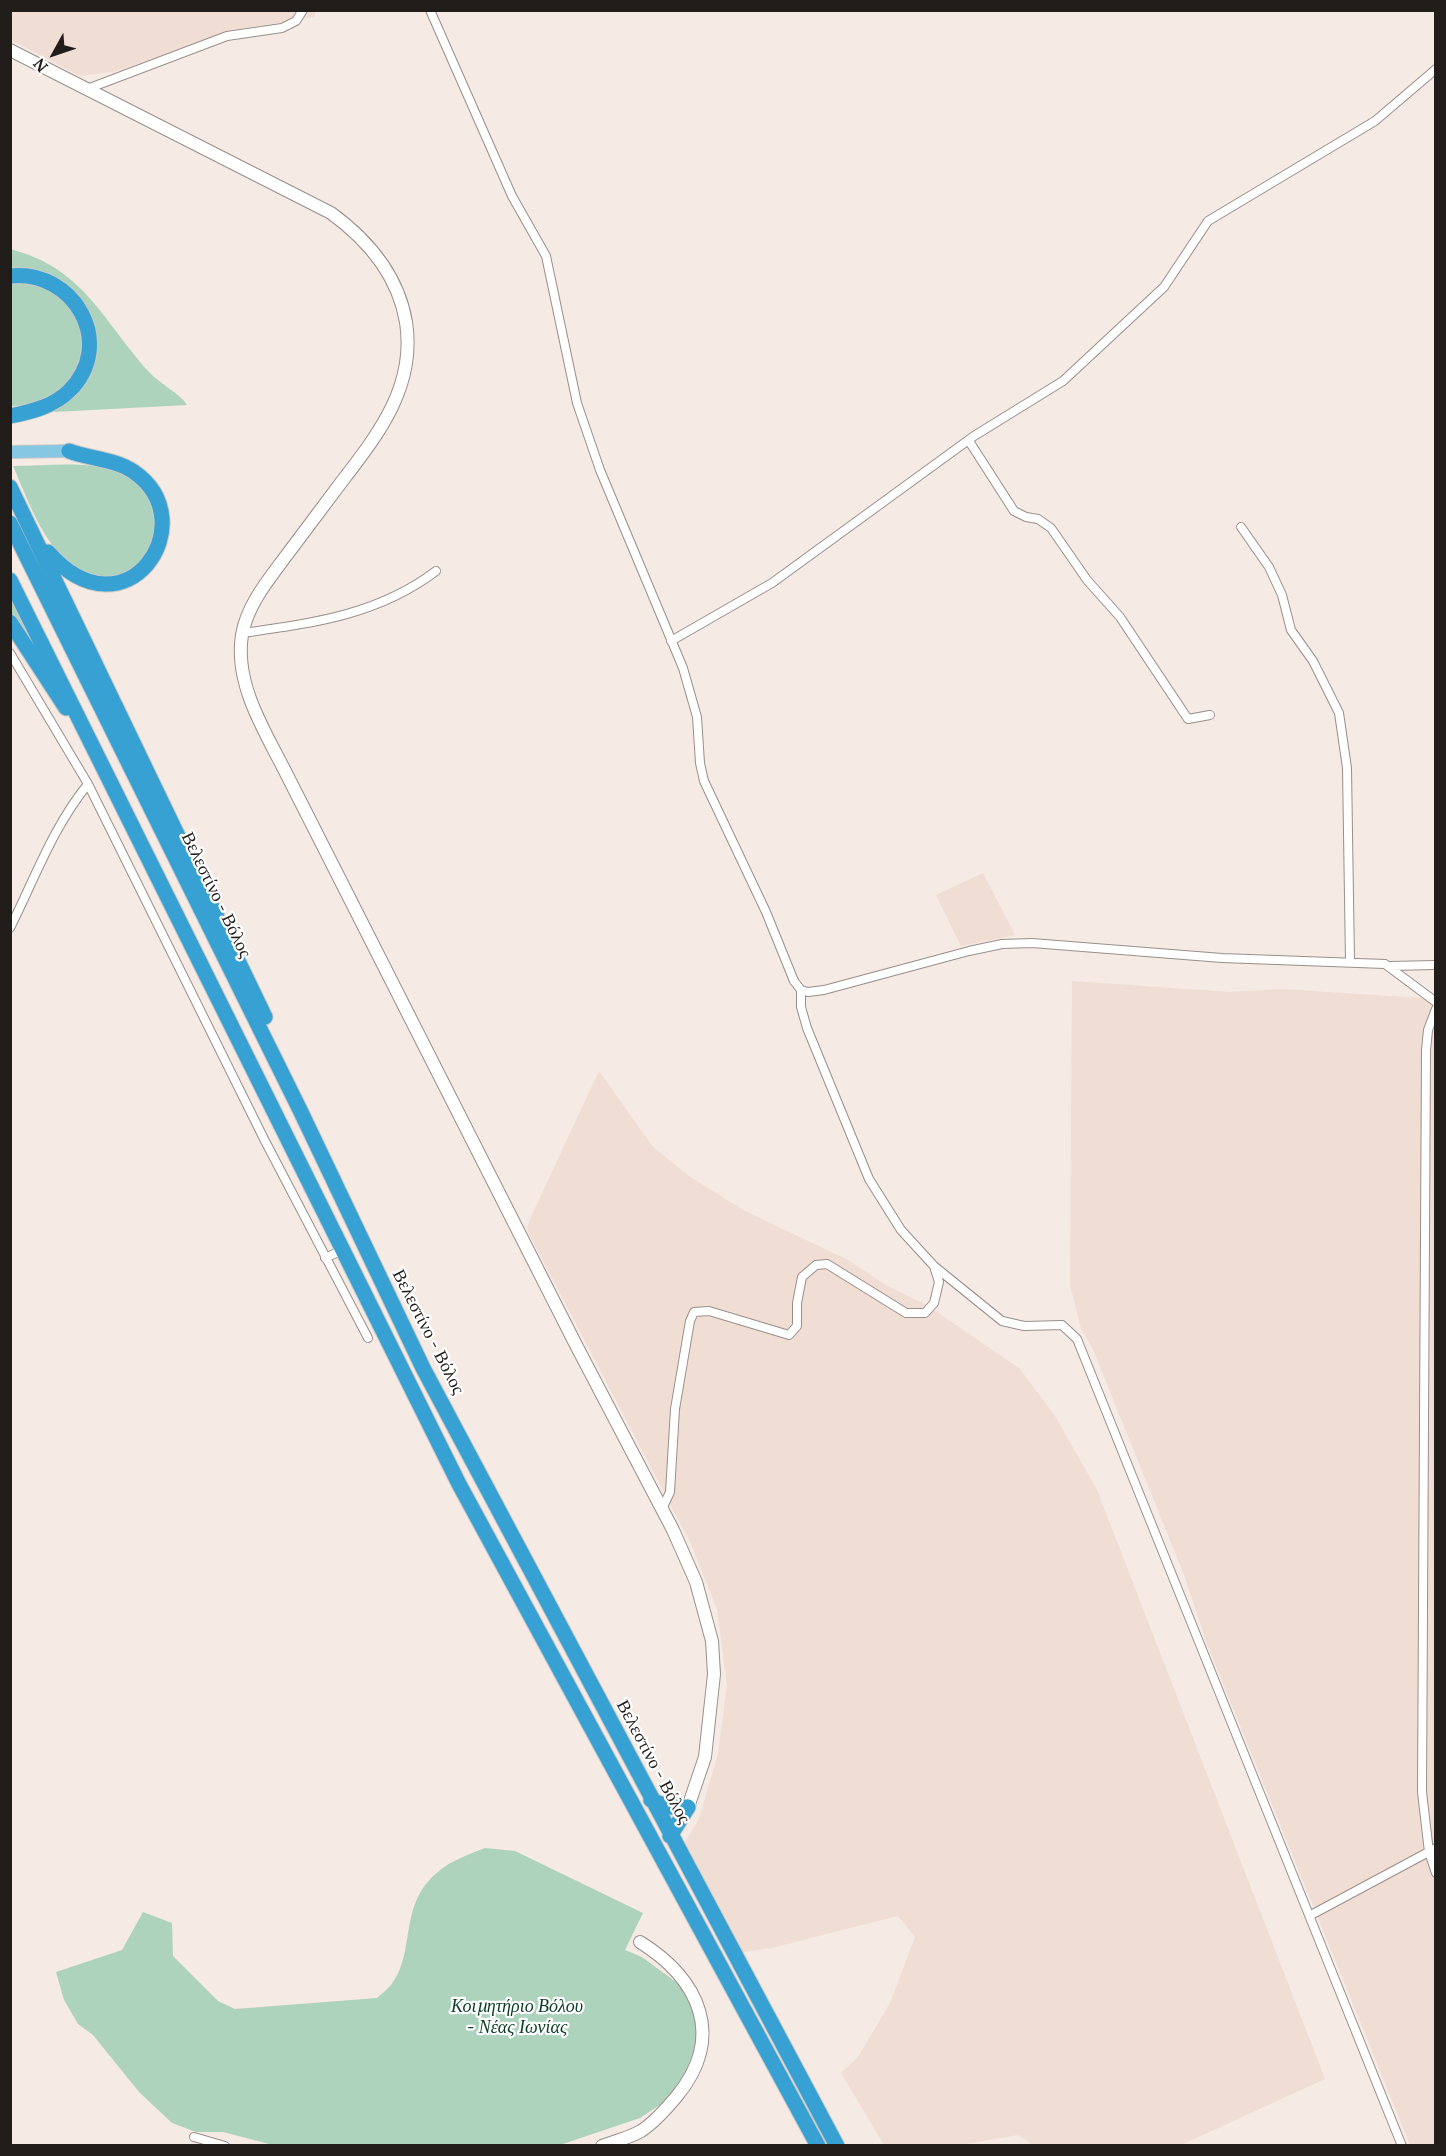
<!DOCTYPE html>
<html>
<head>
<meta charset="utf-8">
<style>
	body { margin:0 }
	#map { position:relative; width:1446px; height:2156px; overflow:hidden; background:#f5eae4; font-family:"PT Serif",serif }
	canvas { display:block }
	.frame { position:absolute; inset:0; border:12px solid #211d1b; pointer-events:none }
	.north { position:absolute; left:24px; top:24px; width:60px; height:60px; -webkit-text-stroke:4px #fff; paint-order:stroke; rotate:230deg; font-size:16px; font-weight:700; line-height:24px; text-align:center; color:#211d1b }
	.north::after { content:''; display:block; margin:auto; width:21px; height:27px; background:#211d1b; clip-path:polygon(50% 0,100% 100%,50% 72%,0 100%) }
</style>
</head>
<body>
<div id="map">
<canvas width="1446" height="2156"></canvas>
<div class="frame"></div>
<div class="north">N</div>
</div>
<script>
const c = document.querySelector('canvas').getContext('2d');
c.lineJoin = 'round';
function fillPath(path, color) { c.fillStyle = color; c.fill(path, 'evenodd'); }
function strokePath(path, color, width, dash) { c.strokeStyle = color; c.lineWidth = width; c.lineCap = dash ? 'butt' : 'round'; c.setLineDash(dash || []); c.stroke(path); }
function label(font, color, halo, rows, align = 'center') {
  c.font = font + ' "PT Serif",serif'; c.lineWidth = 4.5; c.setLineDash([]); c.textBaseline = 'middle'; c.strokeStyle = halo; c.fillStyle = color; for (const [text, x, y, turn = 0] of rows) {
    c.save(); c.translate(x, y); c.rotate((+turn || 0) * Math.PI / 180); c.textAlign = isNaN(turn) ? turn : align; if (halo) c.strokeText(text, 0, 0); c.fillText(text, 0, 0); c.restore();
  }
}
fillPath(new Path2D(`
	M315,10v7l-83,13 -114,41 -38,5 -69,-36 -1,-29z
	M983,873l32,62 -54,11 -25,-51z
	M1072,981l158,11 52,-3 153,10v1146h-25l-203,-501 -23,-69 -92,-228 -11,-18 -11,-44z
	M599,1071l54,76 36,29 56,35 103,49 38,25 42,21 91,62 36,48 42,74 228,589 -144,66h-148l-15,-10 -58,10h-76l-43,-72 17,-16 32,-54 25,-66 -17,-21 -127,32 -28,4 -58,-110 13,-21 20,-67 9,-69 -10,-76 -26,-65 -164,-314 3,-11z`), '#f0ddd4');
fillPath(new Path2D(`
	M10,249c75,19 93,73 140,124 8,9 34,24 37,32l-133,7 40,-65 -43,-71 -17,-6 -23,-1z
	M11,282c100,4 90,126 0,124z
	M13,466c35,0 81,-7 113,9 68,34 4,151 -66,79 -22,-23 -34,-59 -47,-88z
	M10,597l23,42 6,19 -28,-45z
	M485,1848l30,3 128,62 -18,37 17,7 38,28 18,35 -2,26 -17,43 -16,14 -23,15 -80,27h-287l-50,-13h-27l-24,-9 -33,-31 -46,-57 -15,-11 -14,-24 -8,-28 66,-22 21,-38 29,11 1,33 45,45 17,8 142,-11c4,-4 10,-8 14,-13 26,-33 6,-81 48,-114 13,-11 31,-17 46,-23z`), '#aed3bd');
const street = new Path2D(`
	M430,10l82,186 34,60 31,147 23,67 83,198 14,49 3,46 4,18 62,131 28,69 7,9 7,2 16,-2 145,-39 33,-7 30,-1 190,15 163,6 51,38
	M87,89l140,-53 55,-8 14,-7 7,-11
	M969,441l45,70 12,6 12,2 13,9 36,52 33,37 68,102 22,-4
	M1241,527l28,40 13,28 9,35 22,31 26,52 8,55 3,194
	M243,633c70,-10 135,-18 193,-62
	M671,641l101,-58 202,-147 89,-55 101,-94 44,-66 167,-100 61,-52
	M10,653l78,131 176,355 104,199
	M10,928c25,-50 43,-101 78,-144
	M1389,966l47,-1
	M1436,1009l-8,21 -2,20 -4,742 7,60 7,21
	M325,1258l18,-8
	M934,1266l68,55 22,5 38,-1 15,14 325,807
	M662,1509l8,-17 5,-83 15,-88 4,-9 15,-1 80,24 8,-9v-23l5,-26 14,-12 11,-1 79,49h19l9,-10 5,-21 -5,-16 -33,-36 -32,-51 -62,-151 -6,-21v-17
	M1311,1915l125,-67
	M194,2137l31,9`);
const secondary = new Path2D(`
	M10,50l321,163c37,27 67,62 75,109 10,63 -26,110 -63,158 -19,25 -38,51 -57,76 -17,23 -39,49 -44,79 -8,50 24,98 45,140l289,570 97,185 23,52 16,59 2,33 -9,83 -17,50
	M602,2146c13,-5 27,-8 39,-15 14,-9 26,-23 36,-35 49,-60 22,-117 -37,-154`);
const primary = new Path2D(`
	M10,452l59,-1`);
const highway = new Path2D(`
	M10,276c64,-7 107,68 59,115 -15,15 -38,21 -59,25
	M10,487l255,530
	M10,523l290,587 123,258 414,778
	M48,552c78,89 158,-30 86,-80 -18,-13 -44,-13 -65,-21
	M10,580l449,904 359,662
	M10,622l56,86
	M651,1800l17,7h20
	M670,1836l18,-29`);
strokePath(street, '#998f8a', 10);
strokePath(secondary, '#998f8a', 14);
strokePath(primary, '#cac9c8', 14);
strokePath(highway, '#cac9c8', 17);
strokePath(street, '#fff', 8);
strokePath(secondary, '#fff', 12);
strokePath(primary, '#86c7e4', 12);
strokePath(highway, '#36a1d2', 15);
label('18px', '#211d1b', '#fff', [
	["Βελεστίνο - Βόλος",216,895,64],
	["Βελεστίνο - Βόλος",428,1332,63],
	["Βελεστίνο - Βόλος",653,1762,62]
]);
label('italic 18px', '#0b3d26', '#fff', [
	["Κοιμητήριο Βόλου",517,2007],
	["- Νέας Ιωνίας",517,2028]
]);
</script>
</body>
</html>
